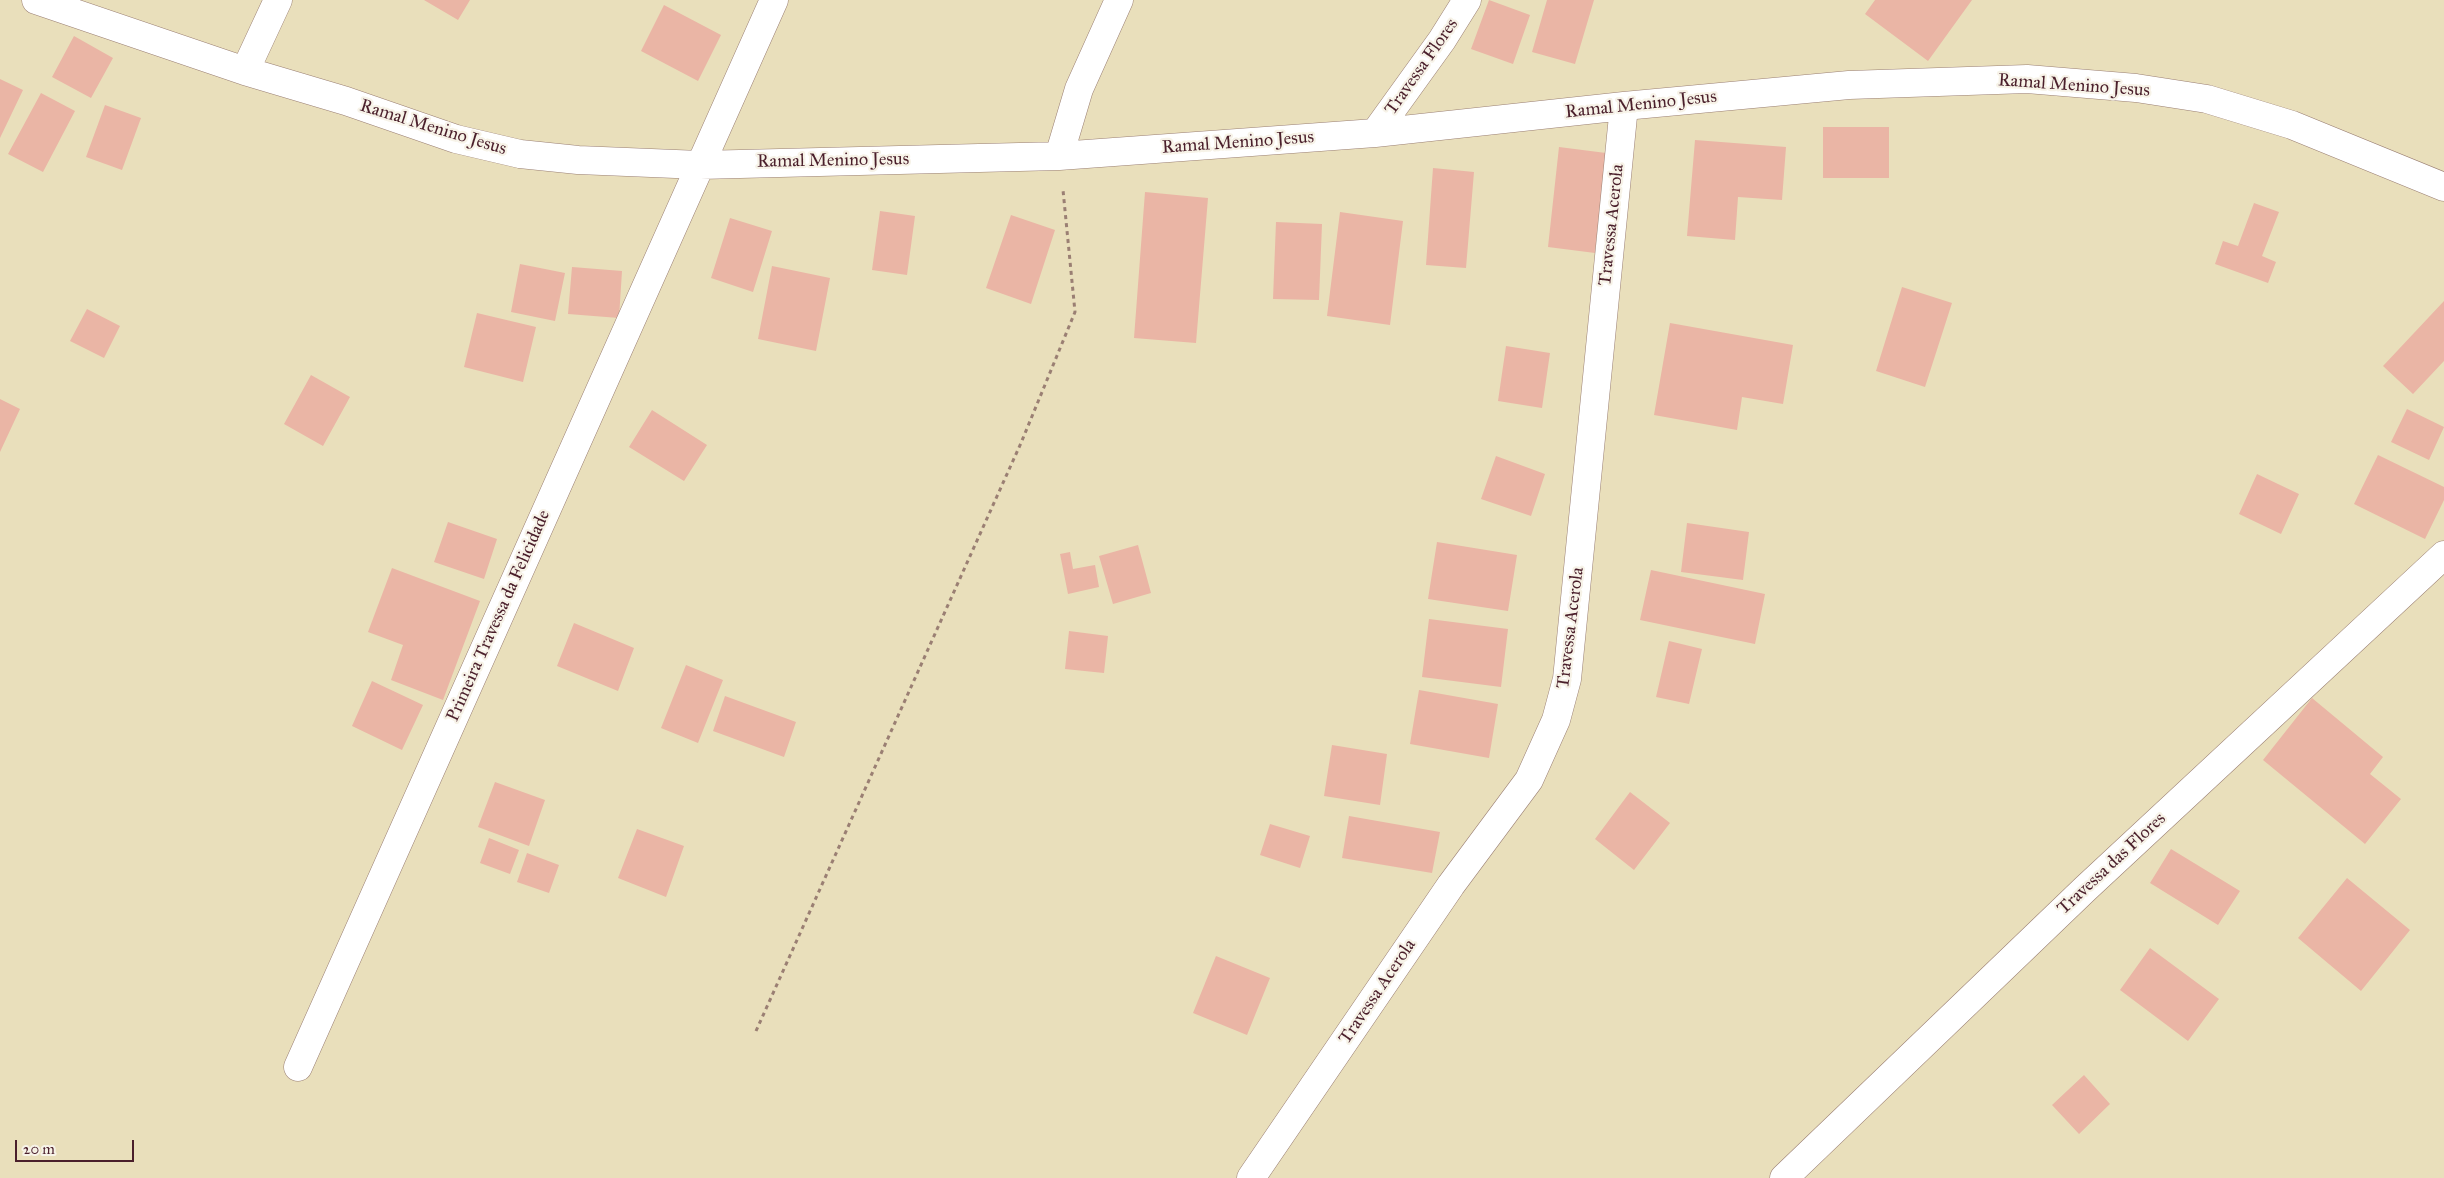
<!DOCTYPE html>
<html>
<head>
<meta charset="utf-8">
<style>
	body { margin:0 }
	#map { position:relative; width:2444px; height:1178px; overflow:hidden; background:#e9dfbb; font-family:"IM FELL Great Primer",serif }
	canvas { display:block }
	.scale { position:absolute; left:15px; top:1140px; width:119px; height:22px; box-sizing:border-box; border:2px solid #4a1f2b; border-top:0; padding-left:6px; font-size:15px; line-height:18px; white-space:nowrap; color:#4a1f2b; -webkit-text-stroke:4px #f7f3e8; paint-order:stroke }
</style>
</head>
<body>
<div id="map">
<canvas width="2444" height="1178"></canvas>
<div class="scale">20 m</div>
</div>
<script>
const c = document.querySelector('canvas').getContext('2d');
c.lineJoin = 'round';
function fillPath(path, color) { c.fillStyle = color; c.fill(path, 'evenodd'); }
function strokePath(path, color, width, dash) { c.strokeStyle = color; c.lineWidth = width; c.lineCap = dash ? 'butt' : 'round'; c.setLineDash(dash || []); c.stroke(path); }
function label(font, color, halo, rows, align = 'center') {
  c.font = font + ' "IM FELL Great Primer",serif'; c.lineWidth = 4.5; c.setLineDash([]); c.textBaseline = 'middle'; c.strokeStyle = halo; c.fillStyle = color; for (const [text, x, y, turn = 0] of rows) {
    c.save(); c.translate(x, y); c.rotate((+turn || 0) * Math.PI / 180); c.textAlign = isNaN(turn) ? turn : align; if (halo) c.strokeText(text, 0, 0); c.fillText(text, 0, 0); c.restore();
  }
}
fillPath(new Path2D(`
	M424,0h46l-12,20z
	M1489,0l41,15 -17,49 -42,-15z
	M1547,0h47l-19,64 -43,-12z
	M1875,0h97l-44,61 -63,-47z
	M664,5l57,30 -23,46 -57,-30z
	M74,36l39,22 -22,40 -39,-21z
	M0,79l23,11 -23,48z
	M41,93l34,18 -32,61 -35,-18z
	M105,105l36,13 -19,52 -36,-13z
	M1823,127h66v51h-66z
	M1695,140l91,7 -4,53 -44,-3 -3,43 -48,-4z
	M1559,147l47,6 -11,100 -47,-6z
	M1433,168l41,4 -8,96 -40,-3z
	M1145,192l63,6 -12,145 -62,-5z
	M2254,203l25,9 -17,44 14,6 -8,21 -53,-19 8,-23 15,5z
	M880,211l35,5 -8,59 -35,-5z
	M1340,212l63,9 -13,104 -63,-9z
	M1011,215l44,15 -24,74 -45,-16z
	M730,218l42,13 -19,61 -42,-14z
	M1276,222l46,2 -3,76 -46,-1z
	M520,264l45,9 -10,48 -44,-9z
	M772,266l58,12 -14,73 -58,-12z
	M572,267l50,4 -3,47 -51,-4z
	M1902,287l50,16 -27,84 -49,-16z
	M2444,301v60l-31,33 -30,-28z
	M87,309l33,17 -16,32 -34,-17z
	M477,313l59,14 -13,55 -59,-15z
	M1670,323l123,22 -10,59 -41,-7 -5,33 -83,-15z
	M1506,346l44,7 -8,55 -44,-7z
	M311,375l39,22 -27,49 -39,-22z
	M0,399l20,10 -20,43z
	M2407,409l37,18 -15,33 -38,-18z
	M652,410l55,35 -23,36 -55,-34z
	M2378,455l66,32v13l-19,39 -71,-35z
	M1496,456l49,18 -14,42 -50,-17z
	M2257,474l42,20 -18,40 -42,-20z
	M448,522l49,17 -13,40 -50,-17z
	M1687,523l62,9 -6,48 -62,-8z
	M1437,542l80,13 -9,56 -80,-12z
	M1138,545l13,48 -38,11 -14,-48z
	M1070,552l3,17 22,-4 4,22 -31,7 -8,-40z
	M392,568l88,33 -37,99 -52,-20 12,-35 -35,-13z
	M1651,570l114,24 -10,50 -115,-24z
	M1429,619l79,10 -7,58 -79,-10z
	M574,623l60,25 -16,43 -61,-25z
	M1069,631l39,5 -4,37 -39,-4z
	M1669,641l33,8 -13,55 -33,-7z
	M686,665l37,15 -25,63 -37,-15z
	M372,681l51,24 -21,45 -50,-24z
	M1419,690l79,14 -9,54 -79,-14z
	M725,696l71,26 -12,35 -71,-26z
	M2312,698l71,59 -13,17 31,25 -36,45 -102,-84z
	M1332,745l55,9 -7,51 -56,-9z
	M495,782l50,18 -16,46 -51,-19z
	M1630,792l40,31 -36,47 -39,-31z
	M1349,816l91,16 -8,41 -90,-15z
	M1270,824l40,12 -10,32 -40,-13z
	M637,829l47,17 -18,51 -48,-19z
	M489,838l30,12 -9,24 -30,-11z
	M2171,849l69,42 -22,34 -68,-42z
	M527,853l32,12 -10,28 -32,-11z
	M2347,878l63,52 -49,61 -63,-53z
	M2150,948l69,51 -31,42 -68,-51z
	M1216,956l54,22 -23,57 -54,-22z
	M2084,1075l26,29 -31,30 -27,-29z`), '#eab5a5');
const minor = new Path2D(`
	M36,0l209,71 101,30 110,38 64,15 58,6 122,5 359,-9 316,-23 249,-27 225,-21 178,-6 109,9 71,11 85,26 152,62
	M245,71l33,-71
	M1375,133l67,-93 25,-40
	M1059,156l20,-67 40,-89
	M298,1067l476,-1067
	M1251,1178l200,-293 78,-105 27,-60 11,-41 57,-573
	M1784,1178l301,-289 359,-334`);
strokePath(minor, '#9a7f73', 29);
strokePath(new Path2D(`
	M756,1031l265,-588 54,-131 -12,-122`), '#9a7f73', 3, [4, 4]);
strokePath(minor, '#fff', 28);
label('18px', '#4a1f2b', '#f7f3e8', [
	["Travessa Flores",1422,67,-55],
	["Ramal Menino Jesus",2074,86,4],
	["Ramal Menino Jesus",1641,105,-6],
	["Ramal Menino Jesus",433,128,17],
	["Ramal Menino Jesus",1238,143,-4],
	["Ramal Menino Jesus",833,161,-1],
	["Travessa Acerola",1612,225,-84],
	["Primeira Travessa da Felicidade",499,616,-66],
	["Travessa Acerola",1571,628,-83],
	["Travessa das Flores",2112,864,-43],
	["Travessa Acerola",1378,992,-56]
]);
</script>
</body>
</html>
